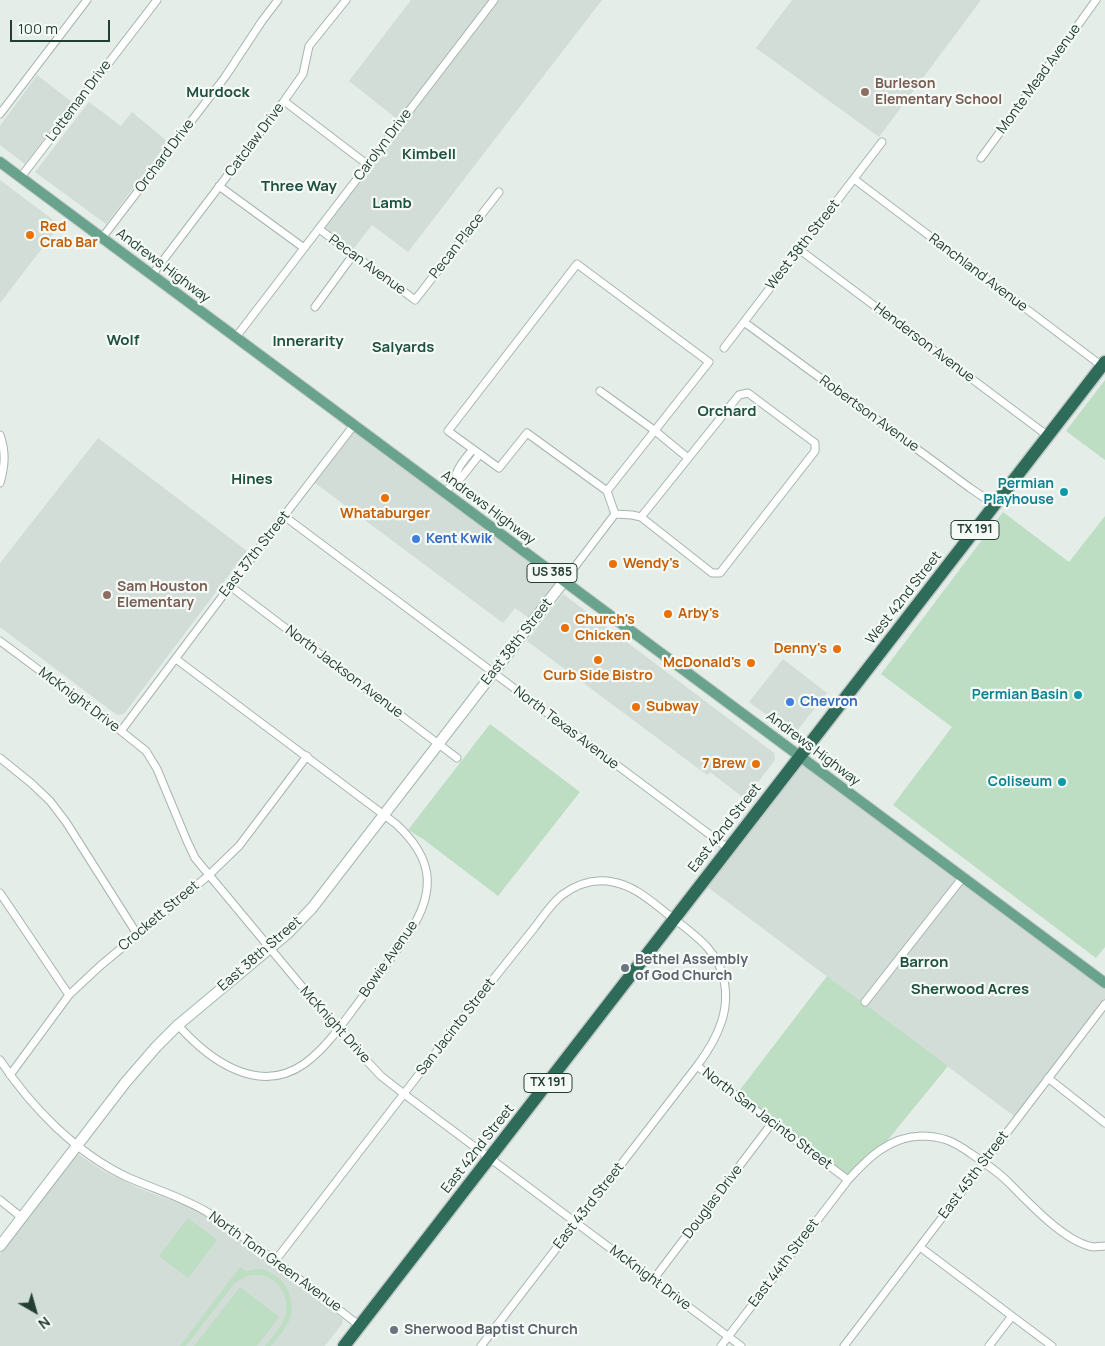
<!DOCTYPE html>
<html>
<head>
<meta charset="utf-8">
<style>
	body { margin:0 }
	#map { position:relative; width:1105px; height:1346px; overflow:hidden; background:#e4ede8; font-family:Manrope,sans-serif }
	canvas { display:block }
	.north { position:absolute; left:10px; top:1286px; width:50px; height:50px; -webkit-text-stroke:4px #f5faf7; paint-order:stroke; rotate:142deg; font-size:14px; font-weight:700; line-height:20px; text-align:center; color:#233f35 }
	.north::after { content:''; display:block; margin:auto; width:18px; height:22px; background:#233f35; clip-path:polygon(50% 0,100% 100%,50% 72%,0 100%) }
	.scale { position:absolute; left:10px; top:20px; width:100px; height:22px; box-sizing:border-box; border:2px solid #233f35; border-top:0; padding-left:6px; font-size:15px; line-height:18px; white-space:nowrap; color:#233f35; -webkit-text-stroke:4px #f5faf7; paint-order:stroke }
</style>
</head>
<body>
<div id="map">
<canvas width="1105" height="1346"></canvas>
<div class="north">N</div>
<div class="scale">100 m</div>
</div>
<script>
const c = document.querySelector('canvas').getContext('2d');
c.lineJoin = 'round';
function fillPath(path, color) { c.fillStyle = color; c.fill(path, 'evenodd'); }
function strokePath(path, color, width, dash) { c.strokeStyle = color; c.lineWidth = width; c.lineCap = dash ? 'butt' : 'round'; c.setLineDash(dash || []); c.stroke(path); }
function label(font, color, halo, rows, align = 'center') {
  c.font = font + ' Manrope,sans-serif'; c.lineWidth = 4.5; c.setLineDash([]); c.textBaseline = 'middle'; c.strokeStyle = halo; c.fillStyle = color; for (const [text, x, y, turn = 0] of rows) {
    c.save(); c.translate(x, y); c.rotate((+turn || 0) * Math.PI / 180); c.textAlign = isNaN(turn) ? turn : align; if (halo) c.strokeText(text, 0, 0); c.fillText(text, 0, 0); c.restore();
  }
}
fillPath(new Path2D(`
	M411,0h191l-194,252 -36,-27 -21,27 -30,-24 81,-105 -53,-42z
	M792,0h189l-102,137 -123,-89z
	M37,75l35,27 -47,62 -25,-19v-19z
	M89,102l32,24 11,-14 36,30 -62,82 -71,-52z
	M0,180l60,45 -60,78z
	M354,425l210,156 -31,40 -18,-13 -12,15 -192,-143z
	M98,438l149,113 -123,163 -7,1 -117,-88v-64z
	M563,594l211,159 1,7 -30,39 -35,-27 -3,3 -180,-134z
	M783,659l44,34 -31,39 -4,1 -43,-31z
	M800,756l305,227v22l-87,114 -316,-236z
	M78,1154l25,17 38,18 48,18 17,8 137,104 -1,5 -17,22h-325v-92z`), '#d2ddd7');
fillPath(new Path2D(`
	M1105,380v80l-39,-29z
	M1003,512l66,50 36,-46v431l-9,11 -203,-153 59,-78 -71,-53z
	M490,724l90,68 -82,104 -75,-57 -15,-9z
	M827,976l121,90 -61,75 -18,15 -21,24 -112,-85z
	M188,1218l29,22 -29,38 -29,-22z
	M240,1267l6,4c3,0 8,-2 11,-2 25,1 42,30 32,52 -4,9 -12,17 -18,25h-6c8,-10 19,-21 21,-33 4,-21 -13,-41 -34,-38 -7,1 -13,5 -18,9l-48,62h-6z
	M240,1287l39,30 -22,29h-63z`), '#bddec3');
const street = new Path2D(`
	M284,101l84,64
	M0,114l87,-114
	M981,158l77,-105 38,-53
	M21,177l136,-177
	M854,179l248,187
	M219,186l85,62
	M319,229l96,71 84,-108
	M102,238l123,-161 37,-56 16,-21
	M800,250l248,186
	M152,275l132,-174 19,-27 6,-28 37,-46
	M315,307l38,-52
	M744,322l226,166 25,17
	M236,337l258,-337
	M724,348l158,-206
	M600,391l54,39 34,28
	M0,435c6,17 5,31 0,48
	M455,480c1,-12 11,-22 18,-31
	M607,491l102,-129 -132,-98 -129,167 51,37 28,-35 80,58 8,23
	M445,493l10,-13 6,-2 4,-5 15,-19
	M615,514l17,1 9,2 71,56h8l95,-122v-8l-67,-50 -9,2 -98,122
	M284,516l445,333
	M564,581l51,-67
	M230,586l227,172
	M0,641l121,90 25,20 11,18 30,72 8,17 143,172 43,46 23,18 337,252
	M176,659l220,165c36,33 41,64 15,106 -18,26 -37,52 -56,77 -15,20 -30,42 -51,57 -46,32 -95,-4 -126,-39
	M121,731l109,-145 124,-161
	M0,758l31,25 19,18 16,21 71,112
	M0,893l69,102
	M865,1002l98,-125
	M0,1060c31,47 76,93 127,117 27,12 55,20 80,35 25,16 48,34 71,51 28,21 55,42 82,63
	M697,1066l151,114
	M10,1075l59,-80 31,-29 109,-91 30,-29 68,-90
	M1048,1078l57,45
	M0,1200l21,17
	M920,1247l132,99
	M275,1261c67,-87 133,-173 200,-259 20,-25 40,-50 60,-75 8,-11 17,-24 27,-32 15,-11 33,-17 51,-13 22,4 39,20 56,33 13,10 27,20 38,32 6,7 11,14 14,23 13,36 -3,68 -24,96l-216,280
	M653,1280l119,-157
	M721,1346l127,-166c20,-22 41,-43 73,-44 9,0 17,1 26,4 8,3 16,8 23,13 15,10 30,20 42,33 18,18 55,58 82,61 3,0 7,-1 11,-1
	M844,1346l261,-342
	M989,1346l23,-30`);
const secondary = new Path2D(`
	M0,1246l125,-163 31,-36 22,-22 109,-91 25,-26 252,-327`);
const primary = new Path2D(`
	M0,162l1105,821`);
const highway = new Path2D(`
	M344,1346l761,-984`);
strokePath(street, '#a6b5af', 9);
strokePath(secondary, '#a2b9af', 12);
strokePath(primary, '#c1c9c6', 12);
strokePath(highway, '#c1c9c6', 15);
strokePath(street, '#fff', 7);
strokePath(secondary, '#fff', 10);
strokePath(primary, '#69a38e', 10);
strokePath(highway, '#2f6b59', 12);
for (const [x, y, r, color] of [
	[865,92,5,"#8d6e63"],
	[30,235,5,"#e8710a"],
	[1064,492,5,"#0f9aa8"],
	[385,498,5,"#e8710a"],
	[416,539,5,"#3f7fe0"],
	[613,564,5,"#e8710a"],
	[107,595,5,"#8d6e63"],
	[668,614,5,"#e8710a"],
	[565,628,5,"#e8710a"],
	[837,649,5,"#e8710a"],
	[598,660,5,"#e8710a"],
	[751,663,5,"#e8710a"],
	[1078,695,5,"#0f9aa8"],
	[790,702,5,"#3f7fe0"],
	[636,707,5,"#e8710a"],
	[756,764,5,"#e8710a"],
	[1062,782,5,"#0f9aa8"],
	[625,968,5,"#6b7280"],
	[394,1330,5,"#6b7280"]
]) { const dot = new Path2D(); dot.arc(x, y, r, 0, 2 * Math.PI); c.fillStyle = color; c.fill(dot); strokePath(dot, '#f5faf7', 2); }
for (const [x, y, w] of [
	[975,530,48],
	[552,573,50],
	[548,1083,48]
]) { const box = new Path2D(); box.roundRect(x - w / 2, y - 9.5, w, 19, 4); c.fillStyle = '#f5faf7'; c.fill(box); strokePath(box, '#233f35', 1); }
label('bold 12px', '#233f35', null, [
	["TX 191",975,530],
	["US 385",552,573],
	["TX 191",548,1083]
]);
label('14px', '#233f35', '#f5faf7', [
	["Monte Mead Avenue",1039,79,-54],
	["Lotteman Drive",79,101,-53],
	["Catclaw Drive",255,140,-53],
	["Carolyn Drive",383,145,-53],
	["Orchard Drive",165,156,-53],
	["West 38th Street",803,245,-52],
	["Pecan Place",457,246,-52],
	["Pecan Avenue",367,265,36],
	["Andrews Highway",163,266,37],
	["Ranchland Avenue",978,273,37],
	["Henderson Avenue",924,343,37],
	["Robertson Avenue",869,414,36],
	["Andrews Highway",488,508,37],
	["East 37th Street",255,554,-52],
	["West 42nd Street",904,598,-52],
	["East 38th Street",517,642,-52],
	["North Jackson Avenue",344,672,37],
	["McKnight Drive",79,700,37],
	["North Texas Avenue",566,728,37],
	["Andrews Highway",813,749,37],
	["East 42nd Street",725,828,-52],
	["Crockett Street",159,916,-40],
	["East 38th Street",260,954,-41],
	["Bowie Avenue",389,959,-55],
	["McKnight Drive",335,1025,48],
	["San Jacinto Street",456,1027,-52],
	["North San Jacinto Street",767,1119,37],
	["East 42nd Street",478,1149,-52],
	["East 45th Street",974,1175,-53],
	["Douglas Drive",713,1202,-53],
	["East 43rd Street",589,1206,-52],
	["North Tom Green Avenue",275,1262,36],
	["East 44th Street",784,1263,-53],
	["McKnight Drive",650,1278,37]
]);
label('bold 14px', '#785e54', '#f5faf7', [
	["Burleson",875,84],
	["Elementary School",875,100],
	["Sam Houston",117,587],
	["Elementary",117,603]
], 'left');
label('bold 14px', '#c56008', '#f5faf7', [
	["Red",40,227],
	["Crab Bar",40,243],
	["Whataburger",385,514,"center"],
	["Wendy's",623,564],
	["Arby's",678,614],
	["Church's",575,620],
	["Chicken",575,636],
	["Denny's",827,649,"right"],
	["McDonald's",741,663,"right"],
	["Curb Side Bistro",598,676,"center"],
	["Subway",646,707],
	["7 Brew",746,764,"right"]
], 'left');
label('bold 14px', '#0d838f', '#f5faf7', [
	["Permian",1054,484],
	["Playhouse",1054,500],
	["Permian Basin",1068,695],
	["Coliseum",1052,782]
], 'right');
label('bold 14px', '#366cbe', '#f5faf7', [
	["Kent Kwik",426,539],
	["Chevron",800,702]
], 'left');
label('bold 14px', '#5b616d', '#f5faf7', [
	["Bethel Assembly",635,960],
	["of God Church",635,976],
	["Sherwood Baptist Church",404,1330]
], 'left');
label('bold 15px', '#1f5140', '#f5faf7', [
	["Murdock",218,93],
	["Kimbell",429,155],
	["Three Way",299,187],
	["Lamb",392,204],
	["Wolf",123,341],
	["Innerarity",308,342],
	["Salyards",403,348],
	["Orchard",727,412],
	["Hines",252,480],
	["Barron",924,963],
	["Sherwood Acres",970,990]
]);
</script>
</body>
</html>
